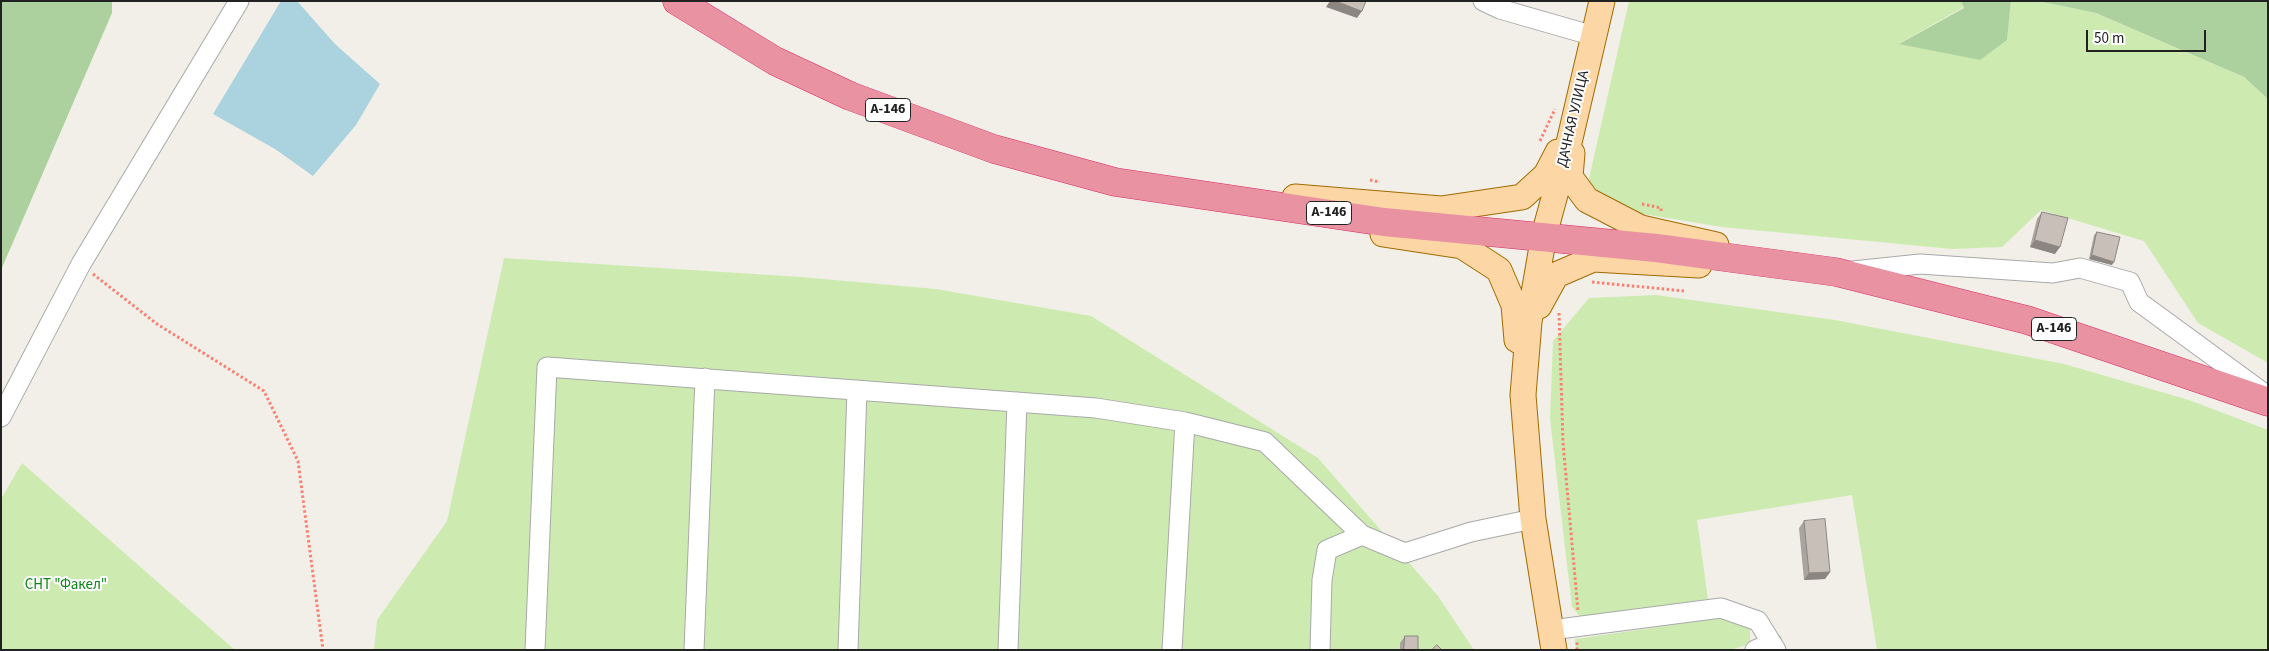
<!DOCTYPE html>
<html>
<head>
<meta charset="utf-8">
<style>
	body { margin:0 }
	#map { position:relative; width:2269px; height:651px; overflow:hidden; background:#f2efe9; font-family:"Source Sans 3",sans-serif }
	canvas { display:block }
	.frame { position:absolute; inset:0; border:2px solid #222; pointer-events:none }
	.scale { position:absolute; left:2086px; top:30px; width:120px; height:22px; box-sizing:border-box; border:2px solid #222; border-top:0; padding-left:6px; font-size:15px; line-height:18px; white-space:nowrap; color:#222; -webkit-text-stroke:4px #fff; paint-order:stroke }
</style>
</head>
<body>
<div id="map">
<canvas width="2269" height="651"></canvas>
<div class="frame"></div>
<div class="scale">50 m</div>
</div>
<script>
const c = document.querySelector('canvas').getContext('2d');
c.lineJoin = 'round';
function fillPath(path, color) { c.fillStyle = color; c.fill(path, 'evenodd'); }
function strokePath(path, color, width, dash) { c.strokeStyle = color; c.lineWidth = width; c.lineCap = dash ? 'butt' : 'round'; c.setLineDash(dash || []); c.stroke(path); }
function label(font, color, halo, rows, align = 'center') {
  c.font = font + ' "Source Sans 3",sans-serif'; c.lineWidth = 4; c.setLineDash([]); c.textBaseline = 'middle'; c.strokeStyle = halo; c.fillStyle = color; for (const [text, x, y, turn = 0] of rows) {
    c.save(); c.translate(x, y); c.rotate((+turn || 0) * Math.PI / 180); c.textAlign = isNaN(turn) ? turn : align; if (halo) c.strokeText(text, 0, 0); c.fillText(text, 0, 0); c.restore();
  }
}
fillPath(new Path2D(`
	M1629,1h332l3,6 -64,36 107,-3 4,-39h27l58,12 148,64 24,22v264l-70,-40 -54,-82 -103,-31 -39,37 -50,2 -230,-22 -110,-18 -24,-26z
	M504,258l297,19 135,12 155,27 227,142 120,138 36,54h-1100l3,-30 70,-99z
	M1656,295l179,25 229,44 125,36 79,30v220h-391l-25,-155 -155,25 11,79 -127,19 -9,-11 -22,-188 3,-78 36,-43z
	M22,463l213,187h-234v-151z
	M1721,618l29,10v16l-20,6h-154l-1,-11z`), '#cdebb0');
fillPath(new Path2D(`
	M1,1h111v12l-111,257z
	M1961,1h50l-4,39 -27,20 -81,-16 65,-36z
	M2038,1h230v98l-24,-22 -148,-64z`), '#add19e');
fillPath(new Path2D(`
	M281,1h16l38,43 45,40 -24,41 -43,51 -38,-27 -62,-35z`), '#aad3df');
const minor = new Path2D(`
	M1483,1l17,8 94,27
	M1853,271l67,-7 133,9 27,-5 50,14 9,20 126,92
	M1,417l80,-153 158,-263
	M1551,630l170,-22 37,13 18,29
	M535,650l12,-283 549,41 89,14 80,20 97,93 43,18 66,-21 62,-13
	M694,650l11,-272
	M848,650l9,-260
	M1008,650l9,-248
	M1172,650l13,-228
	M1320,650l2,-70 5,-30 35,-15
	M1755,650l17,-7`);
const major = new Path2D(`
	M1572,153l-2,24 17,23 54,28 75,17
	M1295,197l146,12 81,-12 24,-22 12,-23
	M1383,234l79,12 37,24 15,35 3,35
	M1539,306l17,-31 37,-16 106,6
	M1554,650l-21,-131 -10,-124 6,-73 15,-87 24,-88 34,-146`);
const highway = new Path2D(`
	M677,1l98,60 75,35 144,53 121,33 269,40 272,26 180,24 191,48 241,82`);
strokePath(minor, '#a9a9a9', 21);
strokePath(major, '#a06b00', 27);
strokePath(highway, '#dc2a67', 29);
strokePath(new Path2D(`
	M1540,141l15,-32
	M1370,180l10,2
	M1642,204l19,4v4
	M93,274l64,50 107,67 34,70 25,189
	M1592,282l92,9
	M1559,313l4,130 15,168
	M1577,650v-8`), '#fa8072', 3, [2.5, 2.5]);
strokePath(minor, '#fff', 19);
strokePath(major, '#fcd6a4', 25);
strokePath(highway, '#e892a2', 28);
fillPath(new Path2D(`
	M2042,212l13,42 -25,-7 7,-28z
	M2097,232l15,33 -23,-6 5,-24z
	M1804,521l26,51 -5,7 -21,1 -5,-52z
	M1405,636l13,14h-18v-7z`), '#aba49e');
fillPath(new Path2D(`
	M1330,1h6l26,10 -5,7 -31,-11z
	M2035,240l25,7 -5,7 -25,-7z
	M2092,255l22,7 -2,3 -23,-6z
	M1830,572l-5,7 -21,1 5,-7z`), '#8b8681');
const building = new Path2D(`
	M1336,1h30l-4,10z
	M2042,212l26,6 -8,29 -25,-7z
	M2097,232l23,5 -6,25 -22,-7z
	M1825,519l5,53 -21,1 -5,-52z
	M1405,636h13v14h-14z
	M1437,645l5,5h-10z`);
fillPath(building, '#c7bfb8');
strokePath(building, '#8b8681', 1);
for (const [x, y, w] of [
	[888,110,45],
	[1329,213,45],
	[2054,329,45]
]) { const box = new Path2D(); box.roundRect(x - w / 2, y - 11.5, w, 23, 4); c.fillStyle = '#fff'; c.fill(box); strokePath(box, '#222', 1); }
label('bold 14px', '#222', null, [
	["А-146",888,110],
	["А-146",1329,213],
	["А-146",2054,329]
]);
label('15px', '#222', '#fff', [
	["ДАЧНАЯ УЛИЦА",1574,119,-77]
]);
label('15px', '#0c8416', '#fff', [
	["СНТ \"Факел\"",66,586]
]);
</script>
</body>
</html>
